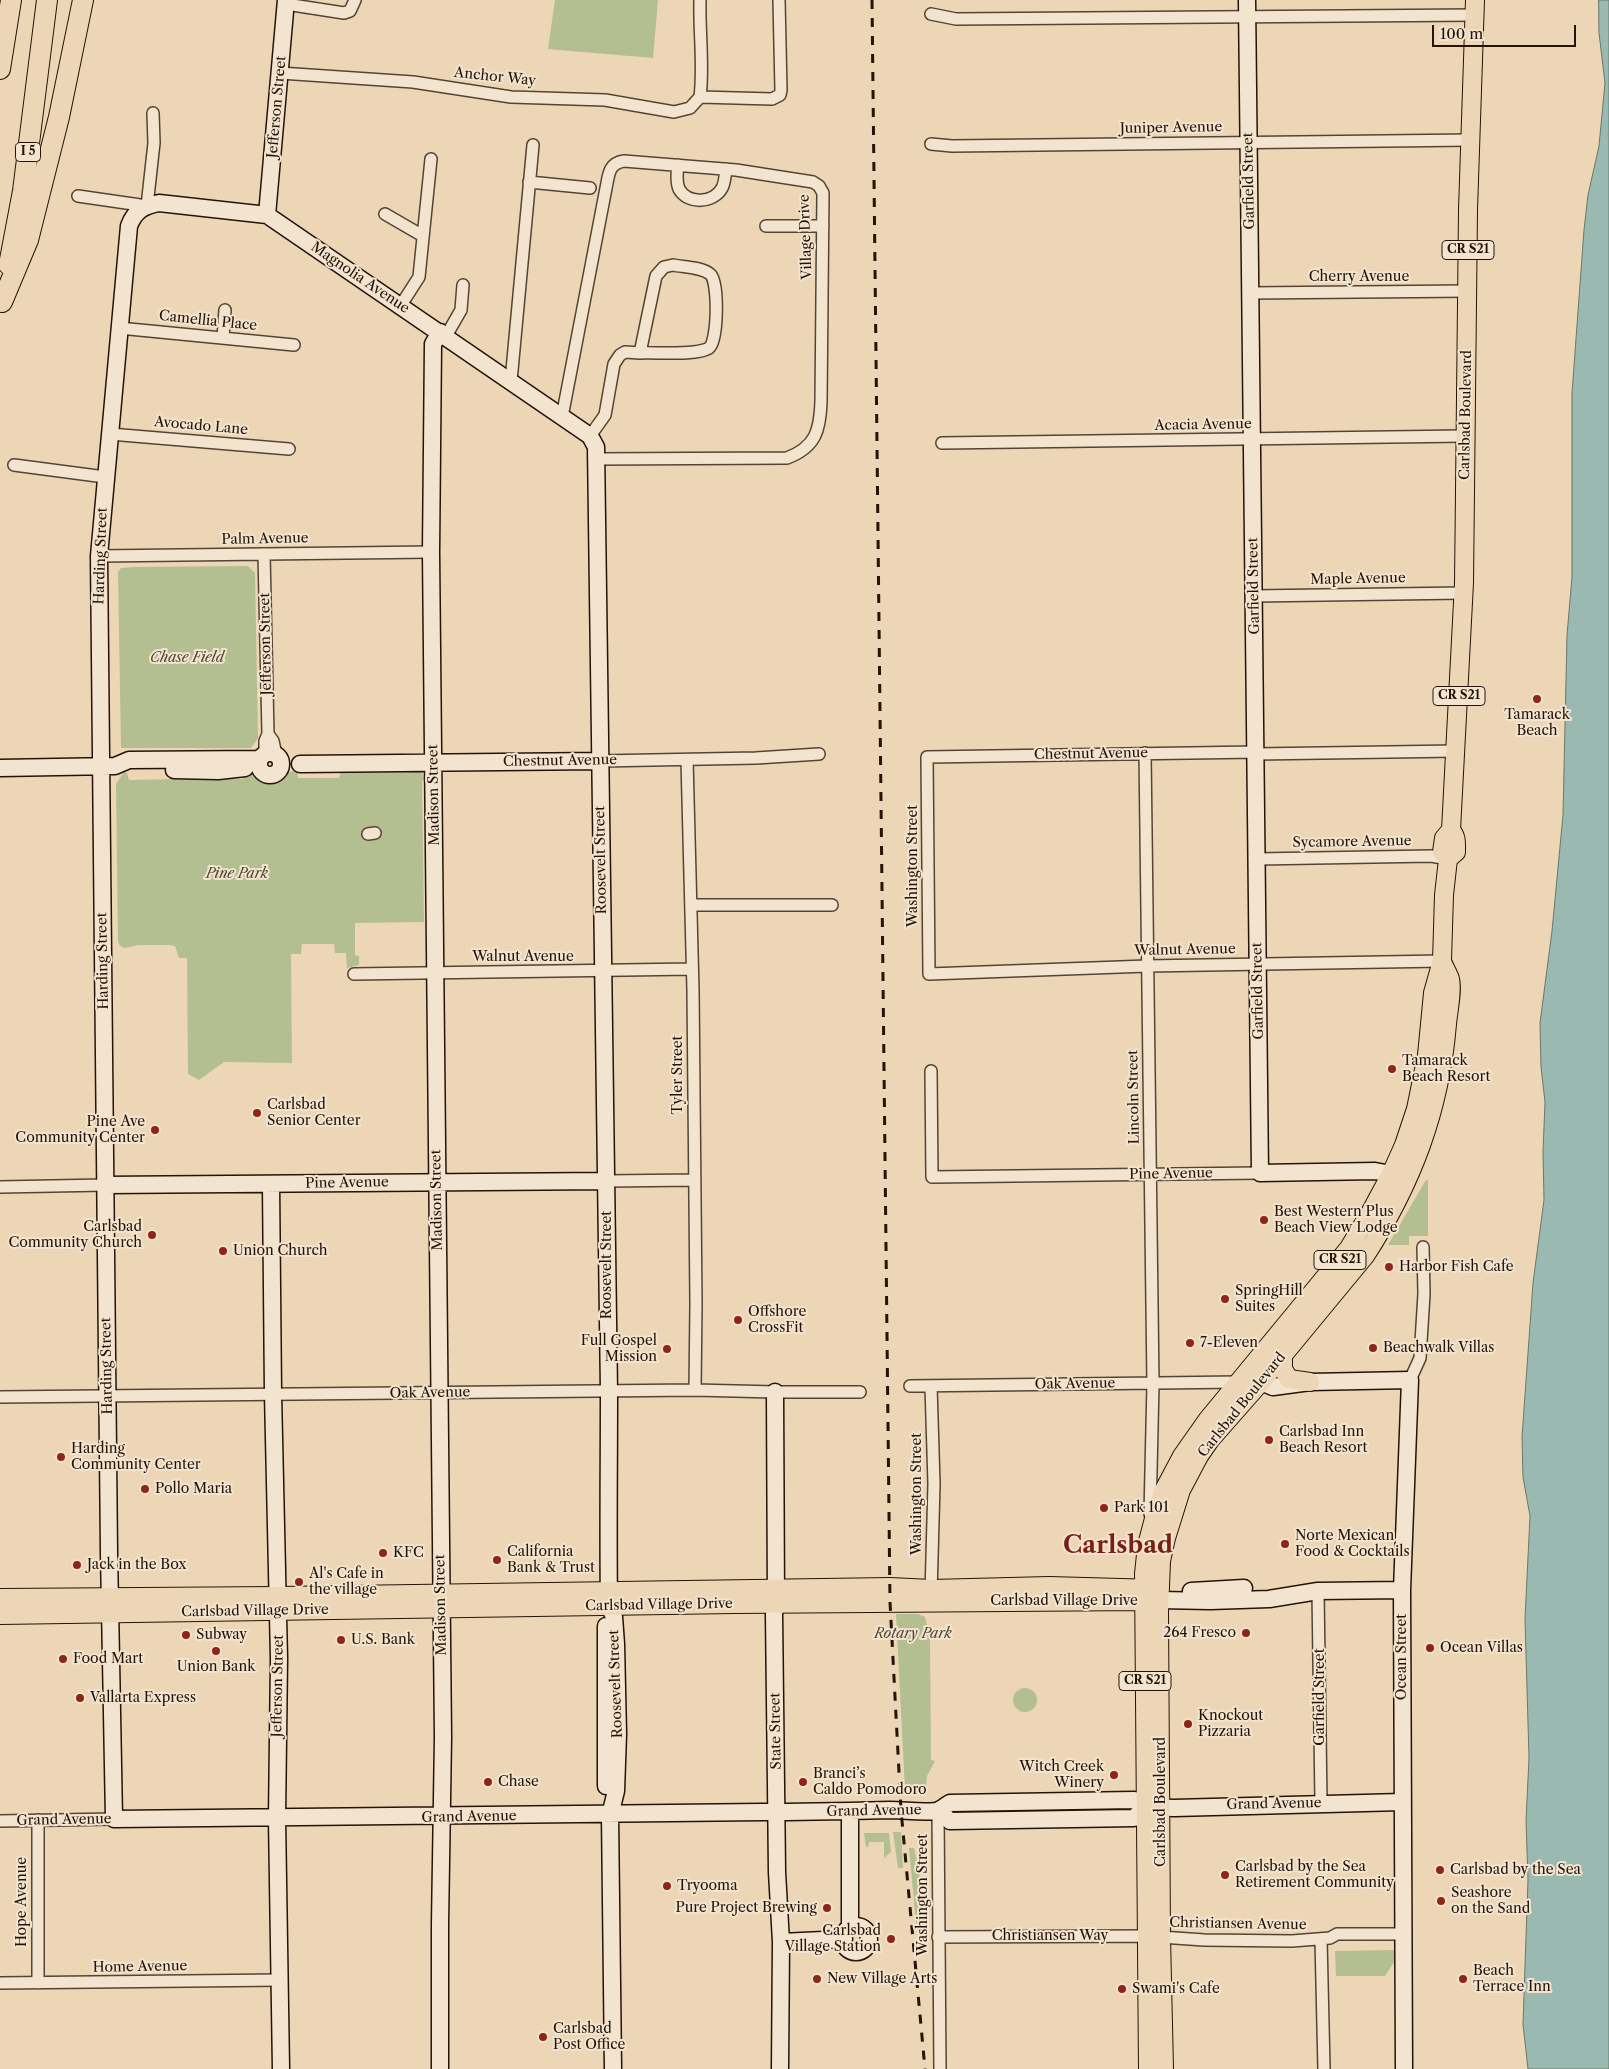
<!DOCTYPE html>
<html>
<head>
<meta charset="utf-8">
<style>
	body { margin:0 }
	#map { position:relative; width:1609px; height:2069px; overflow:hidden; background:#ecd6b5; font-family:"Libre Caslon Text",serif }
	canvas { display:block }
	.scale { position:absolute; left:1432px; top:25px; width:144px; height:22px; box-sizing:border-box; border:2px solid #241408; border-top:0; padding-left:6px; font-size:15px; line-height:18px; white-space:nowrap; color:#241408; -webkit-text-stroke:4px #f3e4cf; paint-order:stroke }
</style>
</head>
<body>
<div id="map">
<canvas width="1609" height="2069"></canvas>
<div class="scale">100 m</div>
</div>
<script>
const c = document.querySelector('canvas').getContext('2d');
c.lineJoin = 'round';
function fillPath(path, color) { c.fillStyle = color; c.fill(path, 'evenodd'); }
function strokePath(path, color, width, dash) { c.strokeStyle = color; c.lineWidth = width; c.lineCap = dash ? 'butt' : 'round'; c.setLineDash(dash || []); c.stroke(path); }
function label(font, color, halo, rows, align = 'center') {
  c.font = font + ' "Libre Caslon Text",serif'; c.lineWidth = 4; c.setLineDash([]); c.textBaseline = 'middle'; c.strokeStyle = halo; c.fillStyle = color; for (const [text, x, y, turn = 0] of rows) {
    c.save(); c.translate(x, y); c.rotate((+turn || 0) * Math.PI / 180); c.textAlign = isNaN(turn) ? turn : align; if (halo) c.strokeText(text, 0, 0); c.fillText(text, 0, 0); c.restore();
  }
}
fillPath(new Path2D(`
	M555,0h103l-5,58 -105,-9z
	M248,566l7,7 3,165 -7,10h-130l-3,-176 3,-4 13,-1z
	M253,771c11,11 21,13 32,1l12,-1 1,7h41l2,-6 76,-1 5,2 3,7 -3,1 2,141 -69,1v32l4,1v9l-12,3 -1,-15h-11l-1,-9h-32l-1,10h-10l1,109 -68,-1 -25,18 -11,-6 -1,-116h-8l-4,-12 -5,-1h-32l-13,3 -5,-2 -2,-4 -2,-158 8,-12 3,1 2,7 52,-1v-5h9l1,5h52l1,-7z
	M1426,1180h2v56h-19v9h-21z
	M896,1614h22l7,3 2,8 7,12h-4v2l1,121 4,1 -8,15 -1,11 -3,4 -13,1 -5,-3z
	M1013 1700a12 12 0 1 1 24 0a12 12 0 1 1-24 0Z
	M893,1832h8l2,36h-5z
	M864,1833h25l2,19 -7,6v-16h-15l-1,5h-2z
	M909,1848h5l6,26 -2,11 4,11 -4,10 4,13 -5,14z
	M1396,1950v9l-11,17h-49l-1,-25z`), '#b3bf91');
const water = new Path2D(`
	M1599,0h10v2069h-81l-5,-45 5,-144 -2,-59 3,-63 -4,-139 5,-103 -7,-39 -1,-40 11,-154 11,-83 -1,-48 2,-50 -4,-35 -1,-44 12,-92 11,-116 4,-180 5,-58v-184l12,-163 4,-35 11,-49 6,-63 -6,-50z`);
fillPath(water, '#99b9b1');
strokePath(water, '#6a776d', 1);
const street = new Path2D(`
	M700,0c-1,32 4,66 0,97
	M286,4l58,9 6,-2 5,-11
	M931,14l25,5 519,-4
	M280,73l133,9 98,15 94,3 69,12 16,-4 10,-11
	M700,97l72,2 8,-4 1,-5 -2,-90
	M931,144l21,2 519,-6
	M678,165c-1,7 -2,17 1,24 9,16 35,14 43,-1 3,-5 3,-13 4,-19
	M529,182l61,6
	M78,196l69,10 7,-63 -1,-30
	M385,214l38,22
	M766,226h57
	M673,265c10,2 28,2 37,9 9,7 8,67 -1,74 -13,8 -53,4 -69,5l16,-77 8,-9z
	M1250,293l218,-2
	M401,305l18,-28 12,-118
	M119,328l175,17
	M446,336l15,-26 2,-25
	M223,338l2,-28
	M511,381l22,-236
	M562,417l45,-234c2,-12 4,-20 17,-22l112,9 77,12 6,4 4,7 -2,209c-1,28 -5,45 -34,56l-191,1
	M110,434l179,15
	M590,436l15,-21 9,-51 6,-9 5,-3 15,1
	M942,443l522,-7
	M14,465l91,12
	M264,554l4,180
	M99,556l332,-4
	M1254,596l209,-3
	M1256,752l-329,5 2,217 218,-8 295,-5
	M1145,753l8,631 -3,130
	M265,754v-13l3,-7 5,7 3,14
	M1256,754l200,-3
	M687,760l6,230 3,314 -1,86
	M600,761l156,-3 63,-4
	M368,834l7,-1
	M1257,859l174,-3 17,3
	M692,905h140
	M354,974l338,-5
	M931,1071l1,106 328,-4
	M607,1181l87,-1
	M0,1187l105,-2
	M1410,1380l10,-22 4,-64 -1,-47
	M910,1386l329,-4
	M0,1397l695,-7 80,2h85
	M1318,1591l3,212
	M931,1594l3,-110 -3,-98
	M938,1811l2,258
	M38,1820v163
	M0,1821l114,-2
	M938,1937l208,-1 58,4 88,1 38,-3 7,-4h66
	M1321,1939l3,130
	M0,1983l280,-3`);
const secondary = new Path2D(`
	M1247,0l13,1173 115,-2 16,3 11,6
	M267,215l19,-215
	M259 764a11 11 0 1 1 22 0a11 11 0 1 1-22 0Z
	M300,764l300,-3
	M0,768l115,-2 14,-6 131,-1
	M174,770l44,1 27,-3
	M271,1184l2,210 6,265 -2,159 4,251
	M105,1185l502,-4
	M1261,1382l12,5 37,-5 100,-2 -8,210 2,479
	M775,1392l1,212 -2,10 3,258 4,70 -1,127
	M1191,1591l53,-3
	M1160,1600l50,1 59,-2 49,-8 84,-1
	M606,1626v160
	M938,1811l12,10 184,-3 12,-11
	M850,1812v116
	M843 1939a13 13 0 1 1 26 0a13 13 0 1 1-26 0Z
	M781,1942l63,-3
	M440,2069v-145l3,-187 -12,-1185 2,-208 7,-12
	M613,2069l-3,-254 6,-24 2,-57 -2,-90 -2,-27 -5,-11c-1,-71 0,-143 0,-214l-13,-945 -6,-11 -323,-221 -108,-12c-15,3 -24,7 -30,23l-30,330 10,997 5,266c217,-1 433,-4 649,-7 42,0 85,-1 127,-2 15,0 31,3 46,1 5,-1 10,-6 14,-8l184,-3 12,7 28,1 228,-6`);
const primary = new Path2D(`
	M1448,859l-6,-7 2,-14 7,-8
	M1283,1355v14l6,10 21,3
	M0,1598l278,-2 612,-9 41,2 118,-3 108,3
	M0,1615l735,-11 409,-3
	M1148,2069l-4,-495 3,-29 9,-34 8,-21 18,-34 26,-37 141,-171 20,-33 22,-41 13,-29 12,-36 11,-54 6,-62 9,-32 2,-66 4,-36 8,-7c0,-9 1,-15 -5,-22l13,-247 4,-373 7,-210
	M1164,2069l-3,-132 -2,-325 2,-51 5,-23 15,-48 18,-34 11,-16 51,-58 104,-126c47,-72 75,-146 82,-232 1,-12 6,-35 3,-45 -2,-6 -6,-12 -8,-18`);
const highway = new Path2D(`
	M0,69l11,-69
	M9,265l14,-74 24,-191
	M2,302l26,-62 31,-123 24,-117`);
strokePath(street, '#564433', 14);
strokePath(secondary, '#241408', 19);
strokePath(primary, '#241408', 20);
strokePath(highway, '#241408', 22);
strokePath(street, '#f3e4cf', 11);
strokePath(secondary, '#f3e4cf', 16);
strokePath(primary, '#ecd6b5', 18);
strokePath(highway, '#ecd6b5', 20);
strokePath(new Path2D(`
	M872,0l18,1602 11,208 24,259`), '#241408', 3, [9, 9]);
for (const [x, y, r, color] of [
	[1537,699,5,"#8f2418"],
	[1392,1069,5,"#8f2418"],
	[257,1113,5,"#8f2418"],
	[155,1130,5,"#8f2418"],
	[1264,1220,5,"#8f2418"],
	[152,1235,5,"#8f2418"],
	[223,1251,5,"#8f2418"],
	[1389,1267,5,"#8f2418"],
	[1225,1299,5,"#8f2418"],
	[738,1320,5,"#8f2418"],
	[1190,1343,5,"#8f2418"],
	[1373,1348,5,"#8f2418"],
	[667,1349,5,"#8f2418"],
	[1269,1440,5,"#8f2418"],
	[61,1457,5,"#8f2418"],
	[145,1489,5,"#8f2418"],
	[1104,1508,5,"#8f2418"],
	[1285,1544,5,"#8f2418"],
	[383,1553,5,"#8f2418"],
	[497,1560,5,"#8f2418"],
	[77,1565,5,"#8f2418"],
	[299,1582,5,"#8f2418"],
	[1246,1633,5,"#8f2418"],
	[186,1635,5,"#8f2418"],
	[341,1640,5,"#8f2418"],
	[1430,1648,5,"#8f2418"],
	[216,1651,5,"#8f2418"],
	[63,1659,5,"#8f2418"],
	[80,1698,5,"#8f2418"],
	[1188,1724,5,"#8f2418"],
	[1114,1775,5,"#8f2418"],
	[488,1782,5,"#8f2418"],
	[803,1782,5,"#8f2418"],
	[1440,1870,5,"#8f2418"],
	[1225,1875,5,"#8f2418"],
	[667,1886,5,"#8f2418"],
	[1441,1901,5,"#8f2418"],
	[827,1908,5,"#8f2418"],
	[891,1939,5,"#8f2418"],
	[817,1979,5,"#8f2418"],
	[1463,1979,5,"#8f2418"],
	[1122,1989,5,"#8f2418"],
	[543,2037,5,"#8f2418"]
]) { const dot = new Path2D(); dot.arc(x, y, r, 0, 2 * Math.PI); c.fillStyle = color; c.fill(dot); strokePath(dot, '#f3e4cf', 2); }
for (const [x, y, w] of [
	[28,152,25],
	[1468,250,52],
	[1459,696,52],
	[1340,1260,52],
	[1145,1681,52]
]) { const box = new Path2D(); box.roundRect(x - w / 2, y - 9.5, w, 19, 4); c.fillStyle = '#f3e4cf'; c.fill(box); strokePath(box, '#241408', 1); }
label('bold 12px', '#241408', null, [
	["I 5",28,152],
	["CR S21",1468,250],
	["CR S21",1459,696],
	["CR S21",1340,1260],
	["CR S21",1145,1681]
]);
label('14px', '#241408', '#f3e4cf', [
	["Anchor Way",495,77,6],
	["Jefferson Street",277,107,-85],
	["Juniper Avenue",1171,128,-1],
	["Garfield Street",1249,181,-91],
	["Village Drive",806,237,-92],
	["Cherry Avenue",1359,277],
	["Magnolia Avenue",360,278,34],
	["Camellia Place",208,321,6],
	["Carlsbad Boulevard",1466,415,-89],
	["Acacia Avenue",1203,425,-1],
	["Avocado Lane",201,426,5],
	["Palm Avenue",265,539,-1],
	["Harding Street",101,556,-88],
	["Maple Avenue",1358,579,-1],
	["Garfield Street",1254,586,-91],
	["Jefferson Street",266,644,-91],
	["Chestnut Avenue",1091,754,-1],
	["Chestnut Avenue",560,761,-1],
	["Madison Street",434,795,-91],
	["Sycamore Avenue",1352,842,-1],
	["Roosevelt Street",601,860,-91],
	["Washington Street",913,866,-90],
	["Walnut Avenue",1185,950,-1],
	["Walnut Avenue",523,957],
	["Harding Street",103,961,-91],
	["Garfield Street",1258,991,-91],
	["Tyler Street",678,1075,-90],
	["Lincoln Street",1134,1097,-91],
	["Pine Avenue",1171,1174,-1],
	["Pine Avenue",347,1183,-1],
	["Madison Street",437,1200,-91],
	["Roosevelt Street",607,1265,-90],
	["Harding Street",107,1366,-91],
	["Oak Avenue",1075,1384,-1],
	["Oak Avenue",430,1393,-1],
	["Carlsbad Boulevard",1242,1405,-51],
	["Washington Street",917,1494,-90],
	["Carlsbad Village Drive",1064,1601],
	["Madison Street",441,1605,-91],
	["Carlsbad Village Drive",659,1605,-1],
	["Carlsbad Village Drive",255,1611,-1],
	["Ocean Street",1402,1657,-90],
	["Roosevelt Street",616,1684,-92],
	["Jefferson Street",278,1686,-89],
	["Garfield Street",1320,1697,-90],
	["State Street",776,1731,-91],
	["Carlsbad Boulevard",1161,1802,-90],
	["Grand Avenue",1274,1804,-1],
	["Grand Avenue",874,1811,-1],
	["Grand Avenue",469,1817,-1],
	["Grand Avenue",64,1820,-1],
	["Washington Street",923,1895,-90],
	["Hope Avenue",22,1902,-90],
	["Christiansen Avenue",1238,1924,1],
	["Christiansen Way",1050,1936],
	["Home Avenue",140,1967,-1]
]);
label('italic 14px', '#4f4731', '#f3e4cf', [
	["Chase Field",187,658],
	["Pine Park",237,874],
	["Rotary Park",913,1634]
]);
label('14px', '#241408', '#f3e4cf', [
	["Tamarack",1537,715,"center"],
	["Beach",1537,731,"center"],
	["Tamarack",1402,1061],
	["Beach Resort",1402,1077],
	["Carlsbad",267,1105],
	["Senior Center",267,1121],
	["Pine Ave",145,1122,"right"],
	["Community Center",145,1138,"right"],
	["Best Western Plus",1274,1212],
	["Beach View Lodge",1274,1228],
	["Carlsbad",142,1227,"right"],
	["Community Church",142,1243,"right"],
	["Union Church",233,1251],
	["Harbor Fish Cafe",1399,1267],
	["SpringHill",1235,1291],
	["Suites",1235,1307],
	["Offshore",748,1312],
	["CrossFit",748,1328],
	["Full Gospel",657,1341,"right"],
	["Mission",657,1357,"right"],
	["7-Eleven",1200,1343],
	["Beachwalk Villas",1383,1348],
	["Carlsbad Inn",1279,1432],
	["Beach Resort",1279,1448],
	["Harding",71,1449],
	["Community Center",71,1465],
	["Pollo Maria",155,1489],
	["Park 101",1114,1508],
	["Norte Mexican",1295,1536],
	["Food & Cocktails",1295,1552],
	["California",507,1552],
	["Bank & Trust",507,1568],
	["KFC",393,1553],
	["Jack in the Box",87,1565],
	["Al's Cafe in",309,1574],
	["the village",309,1590],
	["264 Fresco",1236,1633,"right"],
	["Subway",196,1635],
	["U.S. Bank",351,1640],
	["Ocean Villas",1440,1648],
	["Food Mart",73,1659],
	["Union Bank",216,1667,"center"],
	["Vallarta Express",90,1698],
	["Knockout",1198,1716],
	["Pizzaria",1198,1732],
	["Witch Creek",1104,1767,"right"],
	["Winery",1104,1783,"right"],
	["Branci’s",813,1774],
	["Caldo Pomodoro",813,1790],
	["Chase",498,1782],
	["Carlsbad by the Sea",1235,1867],
	["Retirement Community",1235,1883],
	["Carlsbad by the Sea",1450,1870],
	["Tryooma",677,1886],
	["Seashore",1451,1893],
	["on the Sand",1451,1909],
	["Pure Project Brewing",817,1908,"right"],
	["Carlsbad",881,1931,"right"],
	["Village Station",881,1947,"right"],
	["Beach",1473,1971],
	["Terrace Inn",1473,1987],
	["New Village Arts",827,1979],
	["Swami's Cafe",1132,1989],
	["Carlsbad",553,2029],
	["Post Office",553,2045]
], 'left');
label('bold 24px', '#7a1f14', '#f3e4cf', [
	["Carlsbad",1118,1546]
]);
</script>
</body>
</html>
